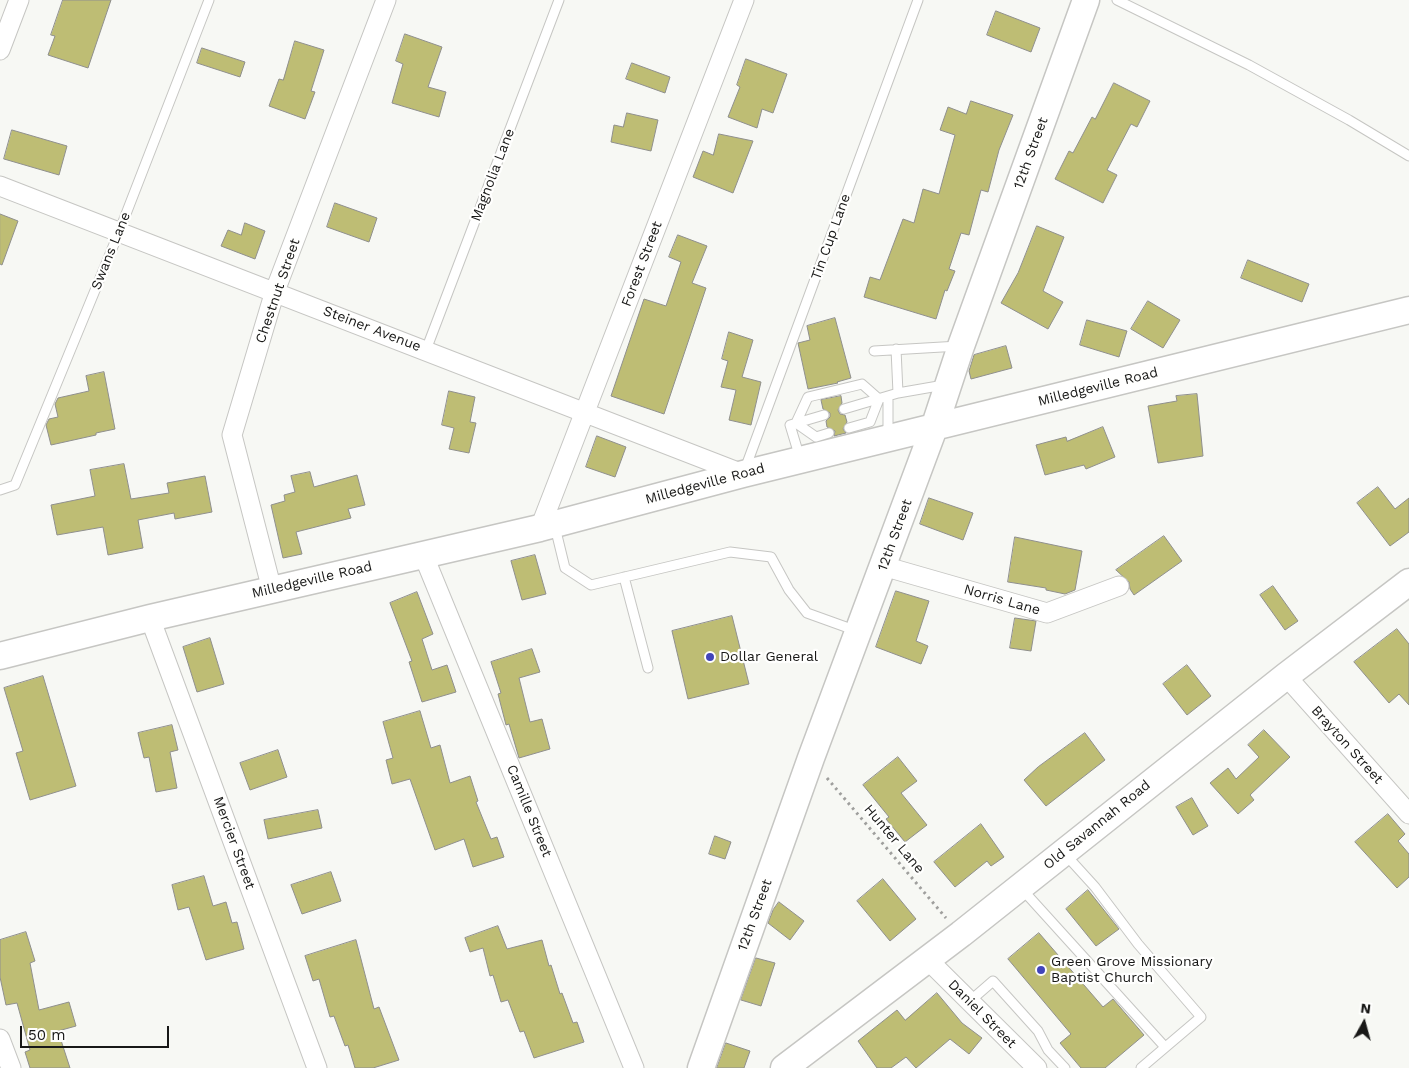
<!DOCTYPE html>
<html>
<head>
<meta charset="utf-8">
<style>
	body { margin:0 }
	#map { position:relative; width:1409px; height:1068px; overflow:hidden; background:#f7f8f4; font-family:"Work Sans",sans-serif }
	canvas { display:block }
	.north { position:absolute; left:1339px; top:998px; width:50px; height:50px; -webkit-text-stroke:4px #fffffe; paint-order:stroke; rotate:7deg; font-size:14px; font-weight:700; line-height:20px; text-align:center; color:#181817 }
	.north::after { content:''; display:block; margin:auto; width:18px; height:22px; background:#181817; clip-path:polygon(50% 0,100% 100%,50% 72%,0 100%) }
	.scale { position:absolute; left:20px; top:1026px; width:149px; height:22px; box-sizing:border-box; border:2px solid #181817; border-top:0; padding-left:6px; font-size:15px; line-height:18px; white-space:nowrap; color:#181817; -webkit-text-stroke:4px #fffffe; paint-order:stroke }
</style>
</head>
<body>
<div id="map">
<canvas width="1409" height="1068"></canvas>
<div class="north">N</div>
<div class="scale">50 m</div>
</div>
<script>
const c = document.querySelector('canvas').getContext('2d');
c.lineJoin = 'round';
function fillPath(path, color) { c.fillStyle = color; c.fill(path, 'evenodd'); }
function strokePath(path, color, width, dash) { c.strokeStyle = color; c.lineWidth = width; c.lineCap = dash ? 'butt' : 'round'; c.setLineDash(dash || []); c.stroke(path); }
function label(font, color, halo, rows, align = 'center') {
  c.font = font + ' "Work Sans",sans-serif'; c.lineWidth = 4.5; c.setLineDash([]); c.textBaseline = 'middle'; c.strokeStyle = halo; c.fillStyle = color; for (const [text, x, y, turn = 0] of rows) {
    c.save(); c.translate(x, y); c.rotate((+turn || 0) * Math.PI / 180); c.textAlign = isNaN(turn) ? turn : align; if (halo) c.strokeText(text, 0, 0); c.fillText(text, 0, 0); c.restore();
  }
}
const building = new Path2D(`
	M63,0h48l-23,68 -40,-13 7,-19 -4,-1z
	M996,11l44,17 -9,24 -44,-17z
	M405,34l37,13 -14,40 18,5 -7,25 -47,-14 11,-39 -7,-3z
	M295,41l29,9 -13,41 4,1 -10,27 -36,-13 10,-27 4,1z
	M202,48l43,14 -5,15 -43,-14z
	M746,59l41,15 -14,39 -11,-4 -5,19 -29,-11 12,-30 -3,-2z
	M632,63l38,14 -5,16 -39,-14z
	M1114,83l36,18 -13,26 -6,-3 -24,46 10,5 -14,28 -48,-24 14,-28 4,2 19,-36 3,2z
	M971,101l42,14 -14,35 -11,42 -7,-2 -12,45 -8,-2 -12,36 6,2 -8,20 -2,-1 -9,29 -72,-22 6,-20 10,3 23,-61 11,4 9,-34 16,5 16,-59 -15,-5 8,-23 18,7z
	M627,113l31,7 -7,31 -40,-9 3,-17 9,2z
	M12,130l55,16 -8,29 -55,-16z
	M719,134l34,7 -20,52 -40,-16 10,-26 10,4z
	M335,203l42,15 -8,24 -42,-15z
	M0,214l18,7 -16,44 -2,-1z
	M245,223l20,8 -10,28 -34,-13 7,-16 13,5z
	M1037,226l27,11 -21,54 20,11 -15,27 -47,-26 17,-30z
	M678,235l29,11 -15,37 14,5 -42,126 -53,-18 33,-97 22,7 15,-44 -12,-5z
	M1248,260l61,24 -7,18 -61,-24z
	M1148,301l32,19 -17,28 -32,-19z
	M835,318l16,60 -14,4 1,1 -30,6 -10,-46 12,-3 -3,-14z
	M1087,320l40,11 -8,26 -39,-12z
	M729,332l24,8 -11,37 19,5 -10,43 -22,-5 7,-30 -15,-3 7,-26 -6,-2z
	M1006,346l6,22 -41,11 -2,-8 5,-16z
	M104,372l11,57 -19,4v2l-45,10 -5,-20 3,-6 9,-2 -3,-13 3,-6 31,-7 -3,-15z
	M449,391l26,6 -5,25 6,1 -7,30 -20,-4 5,-21 -12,-3z
	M1197,394l6,62 -45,7 -10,-57 29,-5 -1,-5z
	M841,396l1,7 -4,7 2,4 5,1 2,7 -4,7 3,4 -12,3 1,-5 -8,-4 -1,-6 4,-4v-4l-7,-4 -2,-9z
	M1103,427l12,30 -29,12 -2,-4 -39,10 -9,-30 30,-8 1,4z
	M597,436l29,11 -11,30 -29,-10z
	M124,464l7,35 38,-6 -2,-10 38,-7 7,36 -37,7 -1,-6 -36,7 5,28 -35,7 -5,-28 -46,8 -6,-30 44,-9 -5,-26z
	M310,472l4,15 43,-12 8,30 -17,4 3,9 -55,14 6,22 -19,4 -12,-53 14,-4 -1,-6 11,-3 -4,-16z
	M1378,487l17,22 14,-11v34l-19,14 -33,-43z
	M929,498l44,15 -10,27 -43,-16z
	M1164,536l18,25 -48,34 -4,-6 -1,-7 -13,-12z
	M1015,537l67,14 -7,39 -10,4 -19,-4v-2l-38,-6z
	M535,555l11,39 -24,6 -11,-39z
	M1273,586l25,35 -13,9 -25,-35z
	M896,591l33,10 -13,40 12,5 -7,18 -45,-17z
	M417,592l16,42 -11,5 10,31 15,-5 9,27 -34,10 -13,-40 3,-1 -22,-58z
	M732,616l17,68 -61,15 -16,-68z
	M1015,618l21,3 -5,30 -21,-3z
	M1397,629l12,15v61l-10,-11 -10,9 -35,-41z
	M210,638l14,46 -27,8 -14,-45z
	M532,649l8,23 -21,6 11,44 12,-3 8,30 -31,9 -10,-34 -3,1 -8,-31 3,-1 -10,-31z
	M1187,665l24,31 -24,19 -24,-31z
	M43,676l33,110 -46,14 -14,-47 7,-2 -19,-63z
	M420,711l11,37 9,-3 10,38 20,-7 8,25 -2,1 15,37 6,-2 7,20 -31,10 -9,-28 -29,11 -25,-71 -18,5 -6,-24 7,-2 -10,-36z
	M172,725l6,25 -8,2 7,36 -21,4 -7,-35 -5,1 -6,-25z
	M1264,730l26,27 -40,38 4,5 -16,14 -28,-31 18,-15 8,11 23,-22 -11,-12z
	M1085,733l20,27 -59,46 -22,-26 14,-13z
	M278,750l9,27 -37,13 -10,-27z
	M898,757l19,24 -16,12 26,32 -22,17 -19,-23 3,-2 -26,-32z
	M1192,798l16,28 -15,9 -17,-28z
	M318,810l4,18 -54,11 -4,-19z
	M1388,814l17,20 -7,7 11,13v23l-12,11 -42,-46z
	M981,824l23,33 -13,9 -4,-5 -32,26 -21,-25z
	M715,836l16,6 -6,17 -16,-5z
	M331,872l10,29 -39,13 -11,-29z
	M204,876l9,30 13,-4 6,21 5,-1 7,27 -38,11 -17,-53 -11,3 -6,-25z
	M883,879l33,40 -26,22 -33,-40z
	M1088,890l31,39 -23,17 -30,-37z
	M779,902l25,19 -14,19 -22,-17 5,-13z
	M498,926l9,23 35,-9 7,26 2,-1 9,29 2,-1 11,30 4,-1 7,20 -50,16 -10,-27 -4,1 -12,-32 -7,2 -8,-27 -3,1 -7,-28 -13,4 -5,-14z
	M26,932l9,29 -5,2 9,47 30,-8 7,24 -18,5 12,37h-40l-5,-16 5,-2 -13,-47 -11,2 -6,-28v-37z
	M1039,933l64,74 10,-8 31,36 -39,33h-24l-21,-25 11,-9 -63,-75z
	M356,940l18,69 5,-2 20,53 -26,8h-18l-7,-23 -3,1 -11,-30 -4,1 -11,-38 -6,2 -8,-25z
	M756,958l19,5 -14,43 -20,-6z
	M937,993l25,30 20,15 -13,16 -19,-15 -34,29 -10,-11 -15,11h-14l-19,-27 39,-31 8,10z
	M726,1043l24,8 -6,17h-27z`);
fillPath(building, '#bebd74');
strokePath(building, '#8f8f8d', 1);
const lane = new Path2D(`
	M1117,0l132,65 100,55 60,36
	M896,349l2,44
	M426,350l133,-350
	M874,351l85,-5
	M844,409l54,-16 46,-8
	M796,423l12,-26 54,-13 17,15
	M796,423l20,14 13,-4
	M849,428l21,-6 9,-23
	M888,437v-40
	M800,458l-10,-33 34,-10
	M745,469l173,-469
	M0,490l15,-5 104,-253 90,-232
	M555,527l10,41 26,17 139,-33 41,5 18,33 18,23 50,18
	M624,577l24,91
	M1065,854l30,33 43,57 63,73 -60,51
	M1021,888l144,159
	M970,1001l23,-20 45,50 10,19 17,18`);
const street = new Path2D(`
	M0,50l19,-50
	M0,186l743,288
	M540,528l204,-528
	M423,554l211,514
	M883,566l164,47 72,-27
	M272,590l-40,-155 43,-144 111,-291
	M150,618l167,450
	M1286,676l123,138
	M927,959l110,109
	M0,1039l11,29`);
const secondary = new Path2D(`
	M0,656l150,-38 390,-90 203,-54 666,-164
	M701,1068l110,-310 123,-330 27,-82 125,-346
	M784,1068l177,-134 325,-258 123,-94`);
strokePath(lane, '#c6c6c3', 11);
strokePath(street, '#c6c6c3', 21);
strokePath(secondary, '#c6c6c3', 29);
strokePath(new Path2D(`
	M827,778l119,140`), '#9f9f9d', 3, [2.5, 4]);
strokePath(lane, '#fff', 9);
strokePath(street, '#fff', 19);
strokePath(secondary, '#fff', 26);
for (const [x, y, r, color] of [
	[710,657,5,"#4245ba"],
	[1041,970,5,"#4245ba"]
]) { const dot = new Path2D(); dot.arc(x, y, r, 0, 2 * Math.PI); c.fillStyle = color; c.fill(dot); strokePath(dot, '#fffffe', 2); }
label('14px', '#181817', '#fffffe', [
	["12th Street",1031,153,-70],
	["Magnolia Lane",493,175,-69],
	["Tin Cup Lane",831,237,-70],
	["Swans Lane",111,251,-68],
	["Forest Street",642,264,-69],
	["Chestnut Street",278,291,-71],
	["Steiner Avenue",372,329,21],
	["Milledgeville Road",1098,387,-14],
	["Milledgeville Road",705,484,-15],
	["12th Street",895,535,-70],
	["Milledgeville Road",312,580,-13],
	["Norris Lane",1002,600,16],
	["Brayton Street",1347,745,48],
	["Camille Street",529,811,68],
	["Old Savannah Road",1097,825,-39],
	["Hunter Lane",894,839,50],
	["Mercier Street",234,843,70],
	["12th Street",755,915,-70],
	["Daniel Street",982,1014,45]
]);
label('14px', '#181817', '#fffffe', [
	["Dollar General",720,657],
	["Green Grove Missionary",1051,962],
	["Baptist Church",1051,978]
], 'left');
</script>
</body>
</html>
